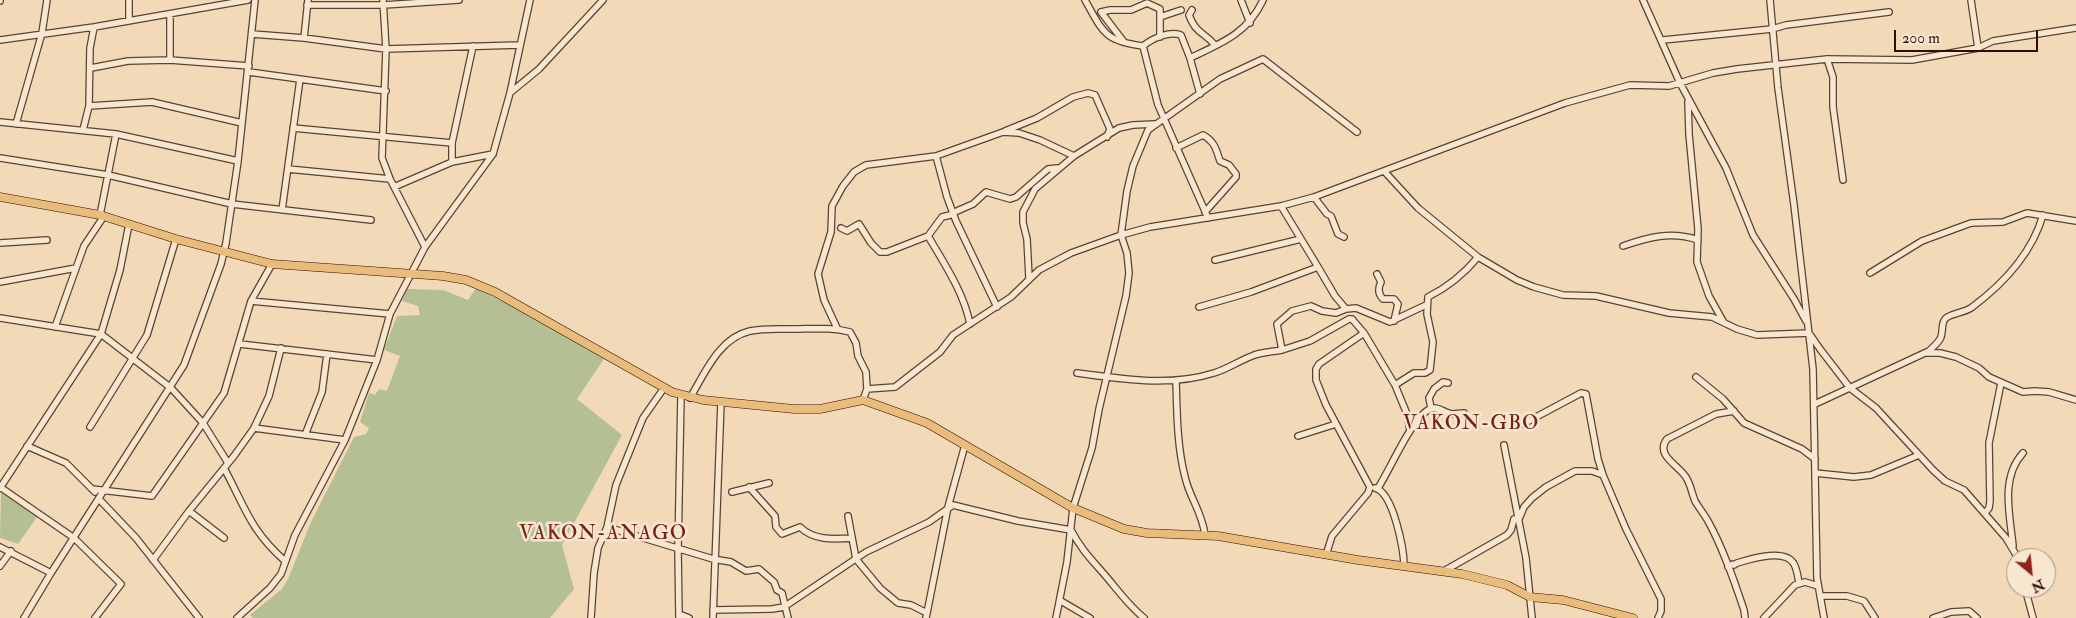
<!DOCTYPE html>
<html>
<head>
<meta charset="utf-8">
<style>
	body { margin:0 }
	#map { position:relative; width:2076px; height:618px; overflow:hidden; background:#f2d9b7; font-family:"IM FELL Double Pica",serif }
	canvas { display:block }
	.north { position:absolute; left:2006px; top:548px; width:50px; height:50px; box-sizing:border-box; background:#f7e6d0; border:1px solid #a6907e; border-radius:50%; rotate:152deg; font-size:14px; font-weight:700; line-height:20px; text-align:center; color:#2d0e03 }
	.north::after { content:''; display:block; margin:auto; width:18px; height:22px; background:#8f2418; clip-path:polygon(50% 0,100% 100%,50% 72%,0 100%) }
	.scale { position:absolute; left:1894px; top:30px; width:144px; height:22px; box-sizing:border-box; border:2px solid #2d0e03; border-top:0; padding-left:6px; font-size:15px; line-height:18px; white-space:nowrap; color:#2d0e03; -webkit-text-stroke:4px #f7e6d0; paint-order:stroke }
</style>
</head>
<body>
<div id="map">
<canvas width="2076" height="618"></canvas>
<div class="north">N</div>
<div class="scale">200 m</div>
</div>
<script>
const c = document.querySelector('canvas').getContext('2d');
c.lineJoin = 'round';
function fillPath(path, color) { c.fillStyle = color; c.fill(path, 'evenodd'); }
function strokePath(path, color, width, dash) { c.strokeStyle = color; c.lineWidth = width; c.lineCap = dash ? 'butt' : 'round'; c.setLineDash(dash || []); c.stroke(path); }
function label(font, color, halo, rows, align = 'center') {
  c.font = font + ' "IM FELL Double Pica",serif'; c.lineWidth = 5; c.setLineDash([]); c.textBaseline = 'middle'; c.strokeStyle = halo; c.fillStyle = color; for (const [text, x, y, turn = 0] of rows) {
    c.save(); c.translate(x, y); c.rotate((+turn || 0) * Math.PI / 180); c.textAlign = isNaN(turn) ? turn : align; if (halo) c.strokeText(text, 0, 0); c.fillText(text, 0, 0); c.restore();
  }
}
fillPath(new Path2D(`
	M476,288l25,13 7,1 45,25 51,32 -27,40 45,36 -60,110 12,44 -24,29h-297l-3,-3 32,-26 6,-10 23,-57 43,-85 12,-3 3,-6 -9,-6 9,-29 6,2 4,-6 8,2 13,-35 -16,-6 13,-34 23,-1 -2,-9 -16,-5 5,-12 36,1 25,10z
	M1,492l36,25 -19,27 -18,-6z`), '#b4c093');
const minor = new Path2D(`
	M129,0v20
	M383,0l3,49 -4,109 8,21 35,68
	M1085,0c18,32 19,41 58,46l15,59 50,113
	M1241,0l9,23
	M1643,0l37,83 46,85 27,67 41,64 12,22
	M1770,0l8,88 16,117 19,164 4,209 7,40
	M1971,0l7,48
	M0,1v-1
	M307,5h77l75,-5
	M1192,10l-3,5c7,19 15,17 26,30
	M170,14v46
	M252,34l52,4 82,11 133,-4
	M1160,37v-20l21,-7
	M304,38l4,-38
	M0,40l94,-13 154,-27
	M1663,40l109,-11 14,-4 103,-13
	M1124,42l-23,-30 9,-2h21l16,-7 13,6v8
	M1143,46c10,-8 26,-15 38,-11l9,23
	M1827,59l6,18v30l10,73
	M91,68l37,-7 42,-1 79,6
	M249,72l137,19
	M511,92l28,-23 64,-69
	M1200,94l-10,-36c32,-15 58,-25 73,-58
	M1688,102l1,32 9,95 -1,33 12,34 14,25
	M89,106l63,-4 90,21
	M0,122l116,12 122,27
	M16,124l26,-91 5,-33
	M293,128l159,15
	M83,130l6,-24 1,-58 4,-21
	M1005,131l32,-13 36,-21 15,-4 7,2 15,34 -3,8
	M1176,148l27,-13c12,7 13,14 17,26l9,4 7,9v3l-31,35
	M936,156l11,41 9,24 41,86
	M0,158l108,17 124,29 139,16
	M452,162v-19l21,-97
	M288,169l102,10
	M1384,171l34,37 60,49
	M394,187l58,-25 41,-8
	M1314,197l13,17 4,2 7,18 6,3
	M282,210l18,-131
	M957,211l16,-7 13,-12 24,7 6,-2 32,-28 9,-1
	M100,215l16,-81
	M841,228l6,3 12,-7 12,19 9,9h7l41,-16 14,-19 12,-3
	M928,236c16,27 36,57 42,88
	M1301,239l17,28
	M0,243l47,-3
	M1623,246c26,-9 48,-15 75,-6
	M1215,260l86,-21 -20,-33
	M1870,273l52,-32 49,-18 32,-1 24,-9 49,8
	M1377,274l4,8c-3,6 -3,12 2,17h11l4,5 -4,17
	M1029,278l-2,-39 -4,-16v-11l12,-23 39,-33 45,-28 14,-3 22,-1
	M0,282l76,-14
	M251,301l139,13
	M1199,307l52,-15 67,-25 17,29 11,13
	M0,318l101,16 70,54 32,35 25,40
	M55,327l29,-81 20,-30
	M837,328l-13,-28 -6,-26 13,-42 1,-26 11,-20 11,-14 12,-7 70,-9 67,-24 16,1 21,7 34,16
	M1364,333l31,52
	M240,344l137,16
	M1282,350l28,-9 39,-22h3l12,14 -45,31 -3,5v11l10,25 44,82 -2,6 -36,43 -6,19
	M1926,353h14l16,4 23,11 10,9 34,15 12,-1 14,1 27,8
	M1077,373c45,6 93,14 137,0 13,-4 25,-12 38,-17 9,-4 20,-4 30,-6l-5,-26 15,-13 19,-5 11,5 14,2 10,-4 10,-1 34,14 36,-17
	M1696,377l27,22 21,24 58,26 13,10
	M1176,380c1,33 1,66 9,97 5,22 17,34 20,58
	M690,398c15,-25 29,-60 60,-67 14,-3 28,-2 42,-2 20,0 39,-2 58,3l6,11 2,13 8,16 1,17
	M863,400l4,-11 28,-2 45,-35 13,-17 58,-38 28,-27 32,-17 50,-18 29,-8 131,-21 33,-9 251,-94 65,-18 39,1 44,-13 24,-4 90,-10 85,1 66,-12 15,-7 83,-13
	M1815,404l114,-53c4,-4 8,-7 11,-12 4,-6 0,-16 6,-21 6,-5 17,-5 25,-10 31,-23 61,-55 72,-93
	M1431,408l-2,-10 5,-9 9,-7 5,1
	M1734,411l-18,3 -49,25c-13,17 14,27 20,40 4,7 5,15 8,22 4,7 9,13 13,20 15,27 26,59 36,89l1,8
	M1523,424l58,-31 5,1 12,65 5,16 23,54 35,70v12l-3,7
	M90,427l57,-92 29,-96
	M254,428l91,12
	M1410,430l-3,-16 -12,-29 19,-12h11l5,-3 3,-28 -6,-28 1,-17c20,-10 36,-23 50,-40l39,23 17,7 29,8 33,1 73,17 43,4 25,12 20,6 52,-2 11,16 30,39 26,20 57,62 12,11 19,9 42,48 12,20
	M305,435l17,-43 5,-38
	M1298,436l38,-12
	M1504,445l22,113 6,60
	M27,446l39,17 29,29
	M224,468c21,39 26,62 61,93
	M1815,473l39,4 17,-2 48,-20
	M0,487l74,51 47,46 -26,34
	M749,487l26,29 1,11 6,7 18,-7c14,14 35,12 52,11
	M0,488l101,-154 19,-64 9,-46
	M1375,488c18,4 29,61 29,78
	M1378,488c12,-18 34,-71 52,-79 8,-4 15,5 23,5 3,0 7,-1 11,-1
	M92,489l60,7 72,-103 27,-92 21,-37
	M732,492l37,-9
	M99,499l37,39 63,80
	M189,511l35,27
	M1985,513l4,-5 1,-7 -1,-58 12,-60
	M848,516l8,43 24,29 18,15 13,2 16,8
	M607,527l106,32 18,3 15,9 13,-2 15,13 3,8 5,3 6,25
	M2013,546c-3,-31 -13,-68 10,-93
	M0,547l51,26
	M153,560l36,-49 45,-55 20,-28 15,-32 12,-48
	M0,566l11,-15
	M1728,567l5,-3 1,1 3,-2c14,-4 48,-15 57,1 3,5 4,14 5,19
	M1444,571l63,-36 4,-5 3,-11h5l5,-12 8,-9 14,-11 29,-16h17l11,4
	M2025,588l8,30
	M1820,596h27l17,5 11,17
	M1061,601l29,17
	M713,610l59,-1 12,-2 82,-55 63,-30 24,-17 65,16 53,9c10,19 19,28 33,44 13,15 24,31 40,44
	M679,614l10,4
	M24,618l27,-45 133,-208 37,-101 5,-21 12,-82 17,-161
	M237,618l33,-30 11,-14 14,-39 50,-95 32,-80 13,-46 35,-67 68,-93 17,-61 20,-93
	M591,618l3,-45 4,-25 9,-21 9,-42 27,-67 21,-30
	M679,618l-1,-69 3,-154
	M713,618l8,-216
	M926,618l22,-111 17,-62
	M1056,618l11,-56 6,-54 19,-60 7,-39 27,-113 3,-23 -2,-20 -6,-18 6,-44 6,-25 15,-36 72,-51 43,-20 94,73
	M1764,618l31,-33 10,-3 13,4
	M1933,618l18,-6 18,-1 8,7`);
const major = new Path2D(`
	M0,197l100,18 76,24 96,25 171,12 23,4 29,12 177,100 31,8 91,9h26l43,-9 64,23 146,85 51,21 23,4 71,3 140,24 104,14 45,11 23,12 33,3 70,18`);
strokePath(minor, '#5e4130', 8);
strokePath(major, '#2d0e03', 9);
strokePath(minor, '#f7e6d0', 5.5);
strokePath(major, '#e9bc7c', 8);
c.letterSpacing = '1px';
label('20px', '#7a1f14', '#f7e6d0', [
	["VAKON-GBO",1471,425],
	["VAKON-ANAGO",603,535]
]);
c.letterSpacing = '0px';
</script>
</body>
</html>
